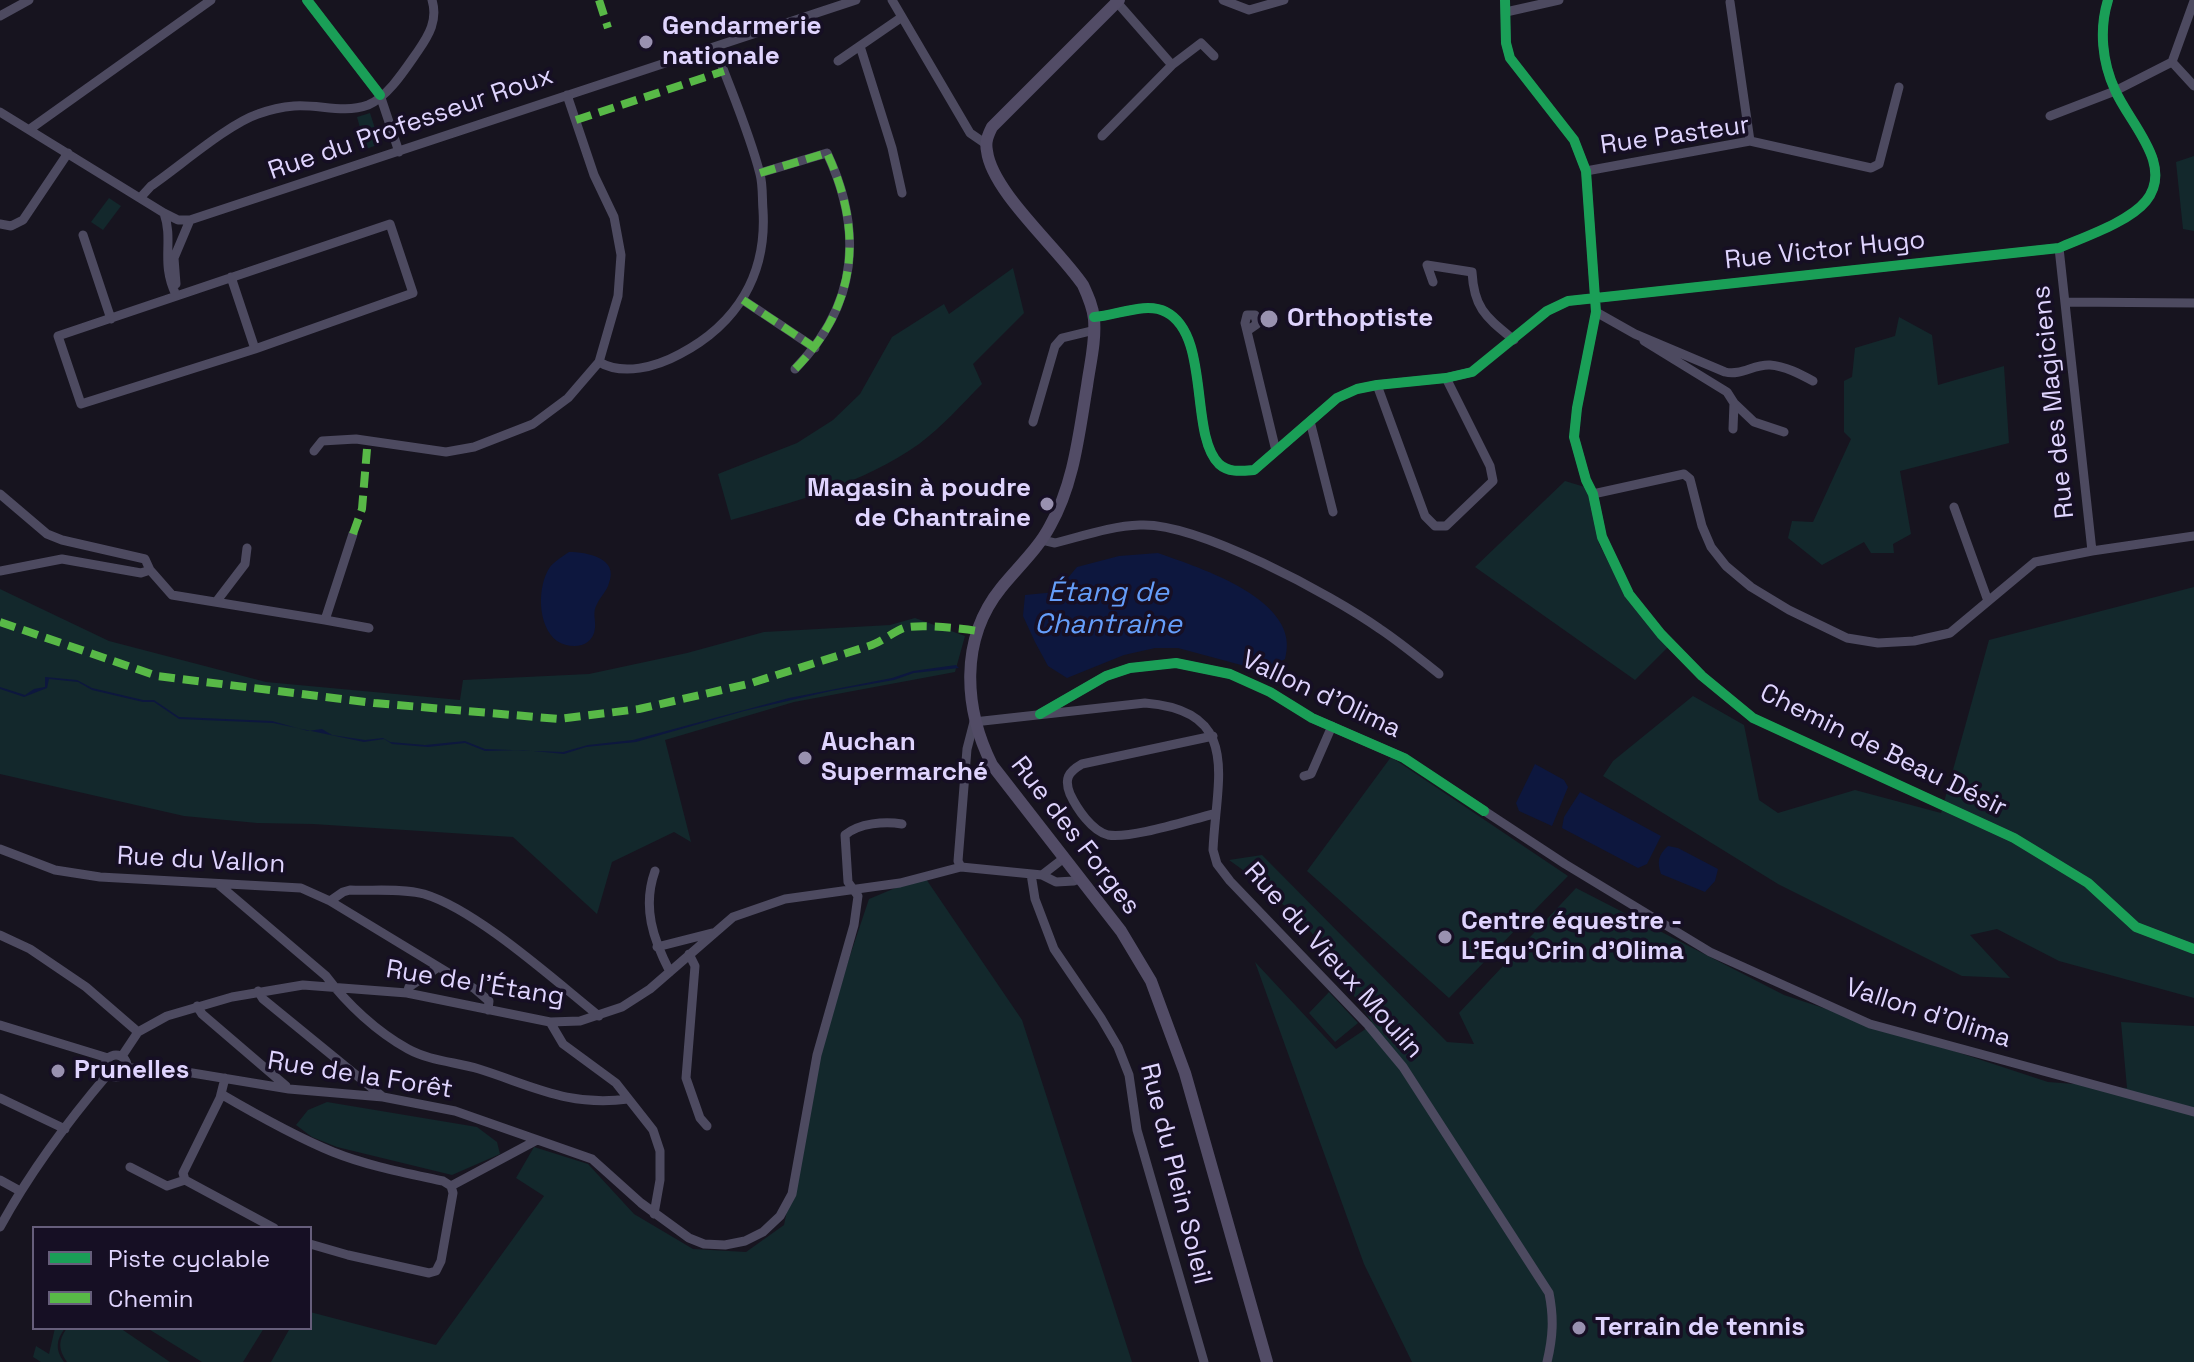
<!DOCTYPE html>
<html>
<head>
<meta charset="utf-8">
<style>
	body { margin:0 }
	#map { position:relative; width:2194px; height:1362px; overflow:hidden; background:#17141f; font-family:"Space Grotesk",sans-serif }
	canvas { display:block }
	.legend { position:absolute; left:32px; top:1226px; width:280px; height:104px; box-sizing:border-box; background:#160f24; border:2px solid #665e7b; margin:0; padding:10px 14px; list-style:none; font-size:24px; color:#dfd4fe }
	.legend li { display:flex; align-items:center; gap:16px; height:40px }
	.legend b { width:40px; border:2px solid #665e7b }
</style>
</head>
<body>
<div id="map">
<canvas width="2194" height="1362"></canvas>
<ul class="legend">
<li><b style="height:10px;background:#1a9f57"></b>Piste cyclable</li>
<li><b style="height:10px;background:#58b947"></b>Chemin</li>
</ul>
</div>
<script>
const c = document.querySelector('canvas').getContext('2d');
c.lineJoin = 'round';
function fillPath(path, color) { c.fillStyle = color; c.fill(path, 'evenodd'); }
function strokePath(path, color, width, dash) { c.strokeStyle = color; c.lineWidth = width; c.lineCap = dash ? 'butt' : 'round'; c.setLineDash(dash || []); c.stroke(path); }
function label(font, color, halo, rows, align = 'center') {
  c.font = font + ' "Space Grotesk",sans-serif'; c.lineWidth = 7; c.setLineDash([]); c.textBaseline = 'middle'; c.strokeStyle = halo; c.fillStyle = color; for (const [text, x, y, turn = 0] of rows) {
    c.save(); c.translate(x, y); c.rotate((+turn || 0) * Math.PI / 180); c.textAlign = isNaN(turn) ? turn : align; if (halo) c.strokeText(text, 0, 0); c.fillText(text, 0, 0); c.restore();
  }
}
fillPath(new Path2D(`
	M370,113l10,31 -14,5 -9,-32z
	M2194,156v75l-11,-2 -7,-67z
	M109,198l12,8 -18,24 -12,-8z
	M1013,268l11,45 -51,51 9,20c-20,20 -40,43 -63,60 -57,40 -122,57 -188,76l-13,-46 79,-31 36,-23 27,-26 32,-57 52,-33 5,10z
	M1899,317l33,18 6,50 66,-19 5,77 -109,28 11,63 -18,10 1,9h-23l-7,-11 -42,23 -34,-27 4,-17 21,1 38,-83 -7,-7v-51l8,-4 3,-29 40,-12z
	M1565,481l23,7 11,56 28,54 41,49 -33,33 -160,-113z
	M2194,587v411l-135,-37 -62,-32 -27,6 40,43 -48,-2 -184,-92 -175,-108 10,-15 80,-65 51,29 15,75 19,13 77,-23 86,23 48,-173z
	M0,589l109,52 157,41 194,18 3,-20 126,-6 98,-21 77,-21 126,-7 25,-7 50,18 -10,36 -161,30 -129,38 26,102 -17,-10 -62,30 -15,52 -84,-77 -200,-13 -56,-1 -73,-7 -184,-42z
	M1391,757l177,119 -119,122 -142,-127z
	M1262,855l185,187 27,2 -15,-31 117,-125 208,107 264,87 79,6 -6,-66 73,4v336h-782l-48,-98 -109,-302 81,87 37,-25 -62,-92 -50,-49 -32,-23z
	M924,876l98,144 110,342h-861l19,-34h20v-16l126,33 108,-149 -28,-18 18,-31 54,17 46,50 59,35 53,3 38,-27 38,-186 47,-140z
	M1329,992l29,31 -23,19 -26,-29z
	M327,1102l150,25 20,15 3,12 -48,21 -115,-28 -25,-10 -16,-12 12,-15z
	M55,1328h10c-9,12 -10,22 -1,34h-23l-8,-5 3,-11 13,8z
	M67,1328h53l50,34h-103c-9,-12 -9,-22 0,-34z
	M147,1328h117l-21,34h-41z`), '#13282c');
fillPath(new Path2D(`
	M569,552c18,0 50,6 40,31 -2,8 -9,14 -12,21 -5,9 -1,15 -2,24 -2,20 -24,22 -38,13 -20,-15 -20,-55 -7,-74 5,-6 13,-11 19,-15z
	M1158,553c42,15 145,47 127,106l-13,7 -16,3 -78,-21h-23l-31,7 -57,23 -19,-12 -13,-24 -12,-26 2,-21 31,-3 21,-25 42,-11z
	M956,665l3,3 -45,5 -20,7 -63,11 -87,20 -108,31 -50,5 -22,7 -41,-4 -38,1 -20,-8 -37,4 -36,-3 -8,-5 -20,3 -91,-19 -94,-4 -25,-17h-11l-51,-12 -14,-8 -29,-3 -2,9 -23,9 -24,-8v-2l25,8 9,-6 11,-2v-10l32,3 15,8 51,12h11l25,17 93,4 36,10 14,-2 10,6 33,5 18,-2 7,4 35,3 40,-4 20,8 78,3 25,-7 45,-5 156,-42 103,-20 21,-7z
	M1535,764l29,16 4,7 -16,39 -33,-15 -3,-8z
	M1580,792l81,44 -14,28 -9,4 -76,-40 2,-11z
	M1668,846l10,2 40,21 -3,12 -10,11 -44,-18c-4,-12 -3,-19 7,-28z`), '#0d173e');
strokePath(new Path2D(`
	M307,0l73,95 19,57
	M892,0l78,133 16,11
	M1115,0l57,65
	M1223,0l26,10 35,-10
	M1505,0l1,43 4,15 64,82 12,31 10,141 -19,96 -3,29 12,43 7,14 9,43 27,57 32,40 41,42 51,42 261,120 74,45 48,44 58,22
	M1730,2l20,139
	M1506,12l53,-12
	M0,16l29,-16
	M860,46l32,102 10,45
	M838,61l64,-44
	M2172,62l22,24
	M0,112l164,101 14,7h12l666,-220
	M2050,116l65,-25 57,-29 22,-61
	M30,129l181,-129
	M1102,136l70,-71 29,-22 13,13
	M1586,171l164,-30 121,27 8,-4 20,-77
	M760,173l67,-20c37,79 30,153 -32,216
	M140,198l11,-12c28,-19 77,-62 107,-72 11,-4 24,-7 36,-8 25,-2 49,8 74,-1 20,-8 38,-37 50,-54 11,-16 20,-31 14,-51
	M164,213c10,29 -4,49 12,82
	M0,224l11,2 12,-6 45,-67
	M390,224l23,69 -158,56 -174,55 -23,-68z
	M83,235l28,84
	M2059,248l33,303
	M231,277l24,72
	M1433,282l-6,-17 45,7c2,37 14,45 42,68
	M176,284l-2,-26 16,-38
	M743,300l72,48
	M2066,302l128,1
	M1596,312l39,22 90,38c16,4 29,-8 45,-7 15,1 30,9 43,16
	M1094,317c22,-1 52,-16 72,-5 45,23 23,123 53,152 10,9 23,7 35,6l83,-72 20,-9 20,-4 69,-7 26,-6 75,-61 21,-10 491,-53c25,-11 70,-26 87,-47 29,-36 -17,-78 -31,-111 -13,-28 -16,-61 -7,-90
	M1247,331l10,-7 -2,-9h-8l-2,8 31,128
	M1644,341l83,51 7,11 -1,26
	M599,362c24,14 57,5 81,-8 57,-30 87,-79 83,-144 -1,-12 0,-25 -3,-36 -11,-43 -30,-85 -45,-127
	M1377,385l48,131 10,10h11l47,-45 -3,-15 -44,-88
	M1734,403l20,19 30,10
	M1310,421l23,91
	M1033,422l22,-76 7,-8 33,-8
	M314,451l8,-10 34,-2 90,13 28,-5 59,-23 35,-26 31,-36 19,-66 3,-41 -7,-38 -20,-42 -27,-80
	M0,494l47,40 15,6 83,19 5,11 22,25 153,25
	M1593,494l91,-20 6,5 12,47 9,21 15,19 25,21 38,23 58,28 31,5 36,-2 36,-8 85,-71 57,-11 102,-15
	M1954,507l34,94
	M353,534l-28,86 44,8
	M1042,540l13,3c28,-7 56,-17 85,-18 57,-3 192,70 240,104 21,14 40,30 59,45
	M0,571l62,-12 79,14 9,-3
	M216,602l29,-38 2,-16
	M1040,714l66,-38 24,-8 46,-5 54,11 40,18 42,26 92,40 161,106 145,88 160,72 324,88
	M1213,736l-131,28c-14,8 -18,15 -12,30 7,15 22,37 38,41 23,4 81,-15 106,-21
	M1304,776l7,-2 21,-48
	M0,849l55,21 45,7 201,11 29,13 13,-9 7,-2c23,1 52,-2 74,4 53,16 130,86 175,122
	M961,867l-3,-6 9,-112 7,-27 171,-19c98,8 71,76 68,147l4,14 13,17 138,144 35,42 146,226c5,25 4,44 -2,69
	M655,871c-13,36 -2,68 15,101
	M1031,874l4,25 19,50 47,69 17,29 11,28 8,55 67,232
	M1042,875l22,-17
	M218,884l108,92c21,28 51,56 82,73 22,12 48,13 71,20 54,17 90,38 149,30
	M330,901l145,88 14,12 -1,9
	M0,935l30,14 56,38 52,45
	M657,947l55,-14
	M689,954l6,12 -9,112 14,40 7,8
	M258,991l5,8 120,98
	M407,993l2,-6 28,-19
	M197,1006l5,8 84,72
	M550,1022l13,22 53,39 37,47 7,21v29l-6,34
	M0,1025l108,33
	M105 1066a11 11 0 1 1 22 0a11 11 0 1 1-22 0Z
	M122,1056l16,-24 29,-16 65,-19 71,-12 104,8 143,29 30,-1 42,-14 28,-18 83,-72 52,-18 115,-16 61,-16 81,8 14,7 18,-1 6,-3
	M127,1068h35l127,21 94,8 72,14 137,48 49,44 48,35 15,6 21,1 20,-4 18,-9 17,-16 12,-22 25,-139 37,-130 4,-29 -10,-14 -3,-47c14,-12 40,-14 57,-11
	M225,1078l-5,20 -37,75 2,7 89,48
	M221,1094c36,21 73,42 112,58 35,14 73,21 110,29l8,5 2,7 -12,68 -5,10 -7,2 -81,-18 -38,-11
	M0,1098l65,31
	M130,1167l37,19 18,-6
	M0,1180l20,11
	M451,1186l86,-46
	M0,1227c30,-55 68,-106 108,-153`), '#4d4a60', 9);
strokePath(new Path2D(`
	M1119,0l-127,127c-4,8 -7,15 -5,24 5,41 72,98 96,134 5,11 10,22 11,34 2,22 -4,45 -7,67 -8,47 -13,98 -37,140 -12,23 -33,42 -49,62 -42,52 -37,121 -9,177l129,166 30,50 34,92 82,289`), '#524c66', 12);
strokePath(new Path2D(`
	M599,0l9,28
	M576,120l148,-49
	M760,173l67,-20c37,79 30,153 -32,216
	M743,300l72,48
	M353,534l9,-25 5,-60
	M0,622l157,54 217,27 185,16 80,-10 109,-25 121,-38c12,-4 26,-15 35,-18 13,-4 59,0 73,3`), '#58b947', 8, [16, 8]);
strokePath(new Path2D(`
	M307,0l73,95
	M1505,0l1,43 4,15 64,82 12,31 10,141 -19,96 -3,29 12,43 7,14 9,43 27,57 32,40 41,42 51,42 261,120 74,45 48,44 58,22
	M1094,317c22,-1 52,-16 72,-5 45,23 23,123 53,152 10,9 23,7 35,6l83,-72 20,-9 20,-4 69,-7 26,-6 75,-61 21,-10 491,-53c25,-11 70,-26 87,-47 29,-36 -17,-78 -31,-111 -13,-28 -16,-61 -7,-90
	M1040,714l66,-38 24,-8 46,-5 54,11 40,18 42,26 92,40 80,53`), '#1a9f57', 10);
for (const [x, y, r, color] of [
	[646,42,8,"#9991b0"],
	[1269,319,10,"#9991b0"],
	[1047,504,8,"#9991b0"],
	[805,758,8,"#9991b0"],
	[1445,937,8,"#9991b0"],
	[58,1071,8,"#9991b0"],
	[1579,1328,8,"#9991b0"]
]) { const dot = new Path2D(); dot.arc(x, y, r, 0, 2 * Math.PI); c.fillStyle = color; c.fill(dot); strokePath(dot, '#160f24', 3); }
label('bold 26px', '#dfd4fe', '#160f24', [
	["Gendarmerie",662,27],
	["nationale",662,57],
	["Orthoptiste",1287,319],
	["Magasin à poudre",1031,489,"right"],
	["de Chantraine",1031,519,"right"],
	["Auchan",821,743],
	["Supermarché",821,773],
	["Centre équestre -",1461,922],
	["L'Equ'Crin d'Olima",1461,952],
	["Prunelles",74,1071],
	["Terrain de tennis",1595,1328]
], 'left');
label('26px', '#dfd4fe', '#160f24', [
	["Rue du Professeur Roux",411,124,-19],
	["Rue Pasteur",1675,136,-8],
	["Rue Victor Hugo",1825,251,-6],
	["Rue des Magiciens",2054,402,-96],
	["Vallon d'Olima",1321,695,25],
	["Chemin de Beau Désir",1883,751,26],
	["Rue des Forges",1075,836,52],
	["Rue du Vallon",201,861,3],
	["Rue du Vieux Moulin",1333,961,48],
	["Rue de l'Étang",475,984,9],
	["Vallon d'Olima",1928,1014,18],
	["Rue de la Forêt",360,1076,9],
	["Rue du Plein Soleil",1175,1174,76]
]);
label('italic 28px', '#659efa', '#160f24', [
	["Étang de",1108,593],
	["Chantraine",1108,625]
]);
</script>
</body>
</html>
